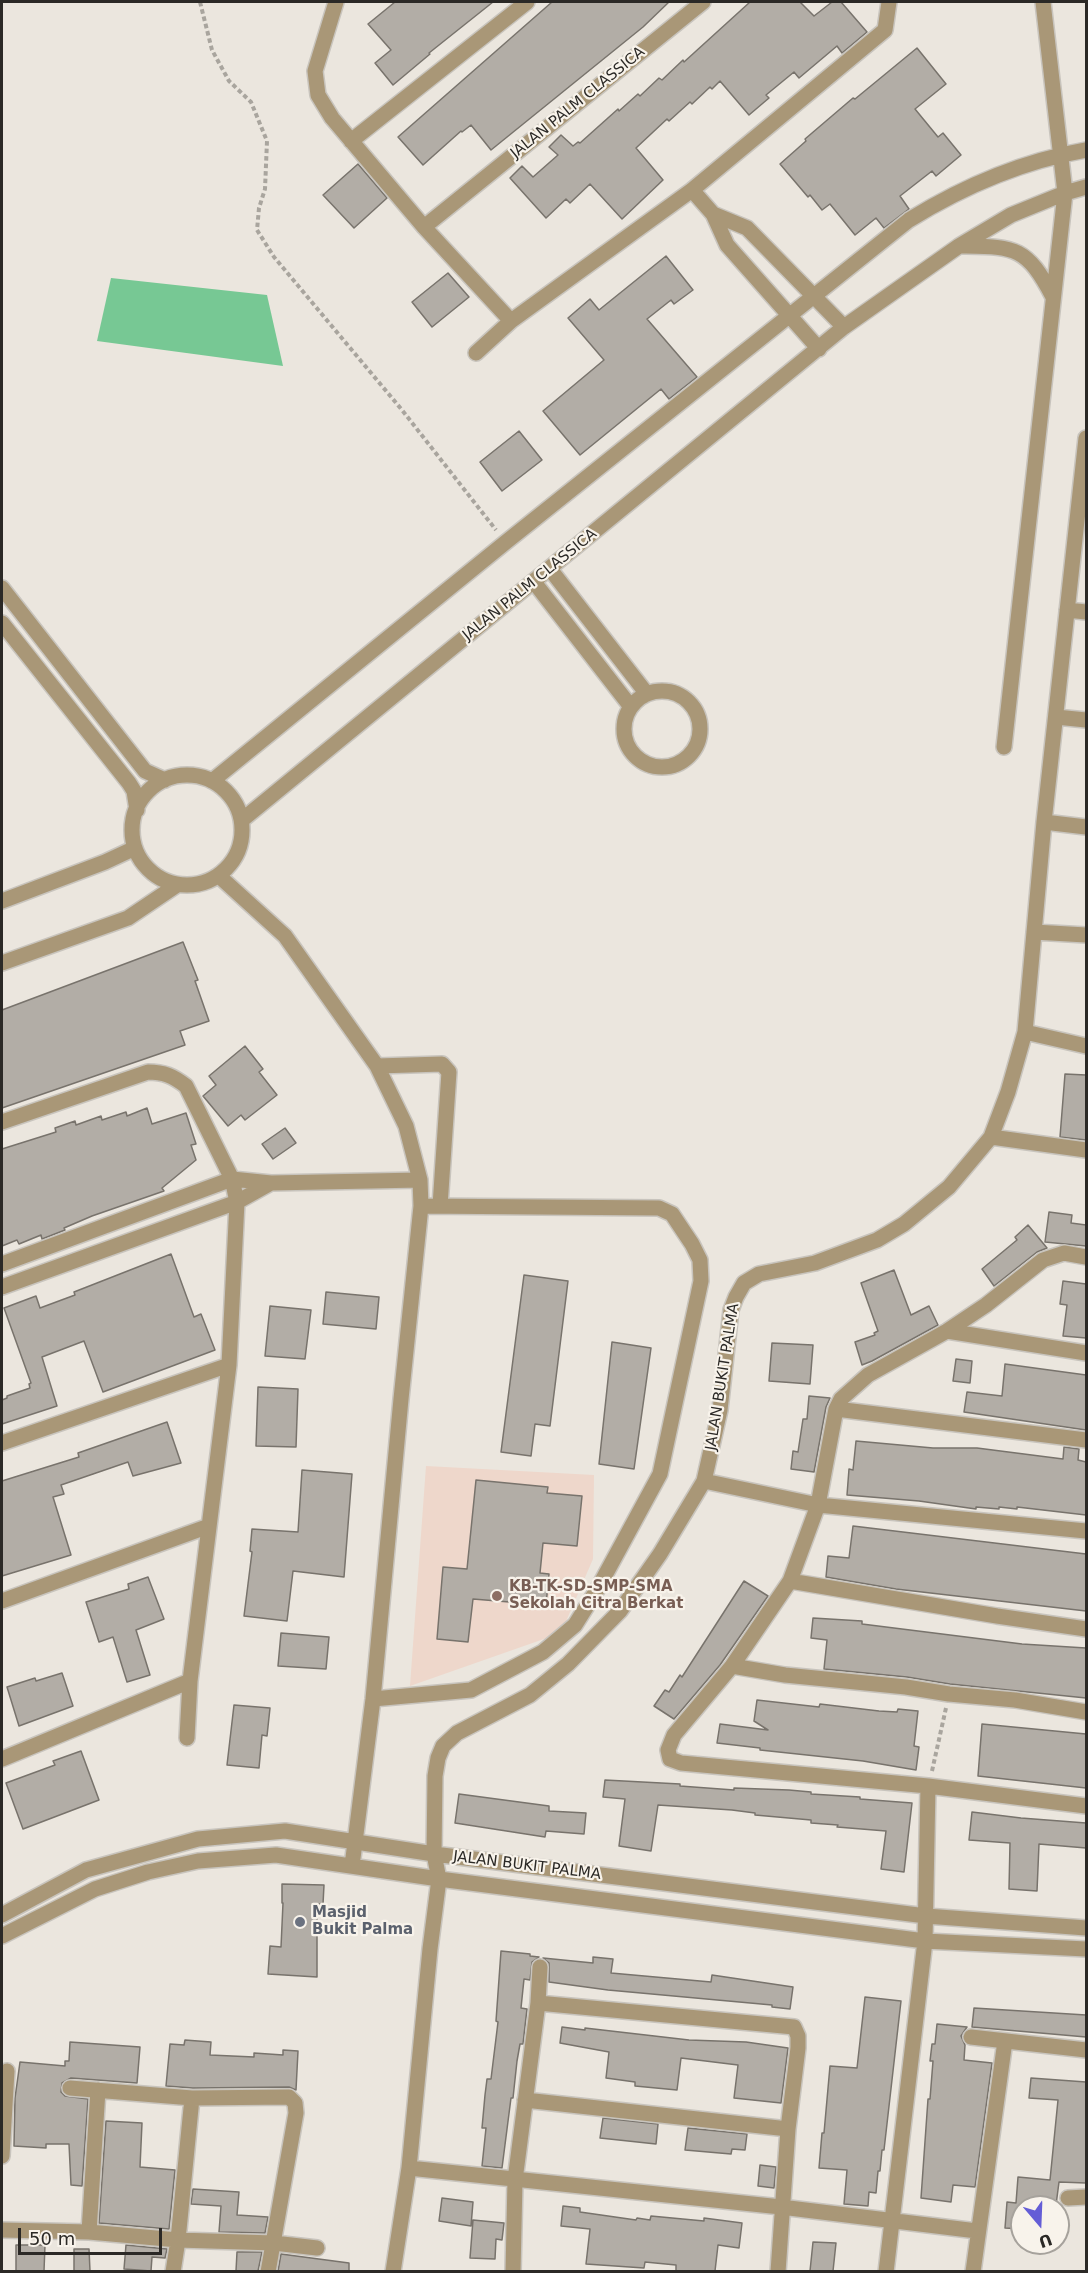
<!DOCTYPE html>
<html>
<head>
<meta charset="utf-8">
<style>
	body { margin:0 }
	#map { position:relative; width:1088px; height:2273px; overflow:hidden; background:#ebe6de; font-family:"DejaVu Sans",sans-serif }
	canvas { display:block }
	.frame { position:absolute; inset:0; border:3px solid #2b2926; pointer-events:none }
	.north { position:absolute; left:1010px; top:2195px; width:60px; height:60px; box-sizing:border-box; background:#f8f3eb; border:2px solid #a6a29c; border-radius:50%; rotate:161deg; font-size:16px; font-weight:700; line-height:24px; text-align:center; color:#2b2926 }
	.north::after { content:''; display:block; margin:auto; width:21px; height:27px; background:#645dd6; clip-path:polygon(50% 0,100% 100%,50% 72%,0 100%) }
	.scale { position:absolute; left:18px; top:2228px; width:144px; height:27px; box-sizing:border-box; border:3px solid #2b2926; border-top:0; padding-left:8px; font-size:18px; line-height:21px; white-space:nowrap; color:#2b2926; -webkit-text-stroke:4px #f8f3eb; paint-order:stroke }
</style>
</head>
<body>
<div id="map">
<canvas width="1088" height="2273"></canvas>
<div class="frame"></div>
<div class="north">U</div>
<div class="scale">50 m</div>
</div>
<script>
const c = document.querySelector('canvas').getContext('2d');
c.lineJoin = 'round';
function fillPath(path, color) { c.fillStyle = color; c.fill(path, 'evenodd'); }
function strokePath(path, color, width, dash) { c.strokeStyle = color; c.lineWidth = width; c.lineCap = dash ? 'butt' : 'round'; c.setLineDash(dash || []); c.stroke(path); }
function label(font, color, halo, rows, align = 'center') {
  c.font = font + ' "DejaVu Sans",sans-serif'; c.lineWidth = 4.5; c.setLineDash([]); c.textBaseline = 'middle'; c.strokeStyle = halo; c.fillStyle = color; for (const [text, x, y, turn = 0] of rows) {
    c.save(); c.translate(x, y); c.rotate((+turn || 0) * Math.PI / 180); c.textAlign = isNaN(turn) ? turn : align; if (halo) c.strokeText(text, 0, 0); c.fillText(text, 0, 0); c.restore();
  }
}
fillPath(new Path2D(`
	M426,1466l168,9 -1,84 -32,74 -151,53z`), '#eed7cb');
fillPath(new Path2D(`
	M111,278l156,17 16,71 -186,-25z`), '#77c894');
const building = new Path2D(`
	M395,2h98l-64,51 1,1 -37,31 -18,-22 16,-13 -23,-26z
	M552,2h117l-26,25 -152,123 -20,-25 -9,7 -1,-1 -38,34 -25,-28z
	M750,2h50l14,14 18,-14h9l26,30 -25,21 -5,-7 -38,32 -5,-6 -28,23 3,3 -20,17 -29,-34 -8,8 -2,-2 -18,17 -2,-2 -21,19 -2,-2 -31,29 27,32 -41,39 -32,-35 -20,19 -4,-4 -20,19 -36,-40 12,-12 11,11 25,-22 -9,-8 12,-12 12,11 5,-4 2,1 38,-34 1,2 19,-17 2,2 19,-18 3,2 21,-20 1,2z
	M917,48l29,36 -31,25 23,28 5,-4 18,22 -25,21 -4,-5 -32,25 9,13 -25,19 -8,-10 -21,17 -25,-31 -8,6 -12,-15 -2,2 -28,-33 26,-23 -1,-2 48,-41 2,1z
	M358,164l29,34 -33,30 -31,-33z
	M666,256l27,34 -19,14 -3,-4 -24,19 50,58 -28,22 -8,-10 -81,66 -37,-44 61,-51 -36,-42 22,-19 9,11z
	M448,273l21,24 -37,30 -20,-25z
	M519,431l23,29 -40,31 -22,-29z
	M183,942l15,38 -3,1 14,40 -29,10 5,14 -183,63v-98z
	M245,1046l18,23 -4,3 18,23 -32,25 -4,-5 -13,11 -25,-30 13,-11 -7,-9z
	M1065,1074l21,1v65l-26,-3z
	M147,1108l5,16 34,-11 10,31 -5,1 5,15 -34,28 2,3 -72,25 -28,12 1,2 -23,9 -1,-4 -22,9 -2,-4 -15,6v-97l54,-17 -1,-4 20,-7 1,4 25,-9 1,4 24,-8 1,4z
	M285,1128l11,15 -23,16 -11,-15z
	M1049,1212l23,3 -1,8 15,2v21l-41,-4z
	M1028,1225l19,23 -10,4 -43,34 -12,-17 35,-29 -2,-3z
	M171,1254l23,63 7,-3 14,36 -112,42 -19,-51 -42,16 15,49 -55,18v-24l5,-2v-2l23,-8 -1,-4 2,-1 -27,-75 32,-12 4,12 35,-13 -1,-3z
	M894,1270l17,45 18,-9 9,19 -66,36 -10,4 -7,-23 20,-7 -1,-2 4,-2 -17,-48z
	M524,1275l44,6 -18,145 -15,-2 -4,32 -30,-4z
	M1063,1281l23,3v54l-23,-2 4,-31 -7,-1z
	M326,1292l53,5 -3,32 -53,-5z
	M270,1306l41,4 -6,49 -40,-3z
	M612,1342l39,6 -17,121 -35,-5z
	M772,1343l41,2 -3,39 -41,-3z
	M956,1359l16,2 -2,22 -17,-2z
	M1005,1364l81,11v55l-122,-18 3,-20 35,4z
	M258,1387l40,2 -2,58 -40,-1z
	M809,1396l21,2 -4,9 -12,65 -23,-3 2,-18 5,1 5,-33h4z
	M167,1422l14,41 -48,13 -5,-14 -67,23 3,9 -11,3 18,58 -69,21v-95l77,-24 -1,-4z
	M856,1441l77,7h44l86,11 1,-12 15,2 -1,11 8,2v53l-69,-8v2l-18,-2v2l-23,-2v2l-57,-8 -72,-6 2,-26 4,1z
	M302,1470l50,4 -8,103 -51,-6 -6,50 -43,-5 8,-64 -2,-1 2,-22 46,3z
	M476,1480l72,7 -1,6 35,3 -5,50 -34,-3 -3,30 9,1 -3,31 -73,-6 -5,43 -31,-3 6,-72 24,2z
	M853,1526l233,28v57l-190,-22 -70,-12 2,-21 21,2z
	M148,1577l16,42 -28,11 14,45 -23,7 -14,-45 -14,5 -13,-40 43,-13 -1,-5z
	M744,1581l24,15 -48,69 -46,54 -20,-13 11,-16 4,2 11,-17 2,2z
	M813,1618l49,3v3l160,20 64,4v50l-136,-14 -43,-7 -83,-8 3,-29 -16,-2z
	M281,1633l48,4 -3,32 -48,-3z
	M62,1673l11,33 -54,20 -12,-39 28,-9 1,3z
	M757,1700l62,7 1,-3 59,7 18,1 1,-3 20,2 -4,35 5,1 -3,23 -53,-9 -103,-11v-2l-43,-5 3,-19 48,6 -14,-9z
	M234,1705l36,3 -3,28 -5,-1 -3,33 -32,-3z
	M982,1724l104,10v54l-108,-12z
	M81,1751l18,49 -76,29 -17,-46 49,-18 -2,-4z
	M605,1780l75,4v2l54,4v-2l55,2 22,2v2l49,3v2l52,4 -8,69 -23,-3 5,-38 -49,-4 1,-2 -27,-2v-3l-56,-5v-2l-23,-3 -74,-5 -7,46 -32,-5 6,-47 -22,-2z
	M459,1794l90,12v5l37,2 -2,21 -38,-3 -1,6 -90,-14z
	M972,1812l49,6 65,5v25l-47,-4 -2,47 -28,-2 1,-46 -41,-3z
	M282,1884l42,1 -1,19h-6v73l-49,-3 2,-28 11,1 2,-44h-1z
	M501,1951l29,3v2l9,1 -7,5 -2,18 -6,-1 -3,29 6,1 -2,17 -2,18h-3l-3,17 -4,37h-2l-9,70 -20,-2 4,-38h-4l3,-33 2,-16h4l7,-57 -2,-1z
	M593,1957l20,2 -2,14 100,9 1,-7 81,12 -3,22 -18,-2v-2l-164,-15 -59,-8v-19l-6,-5 50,5z
	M865,1997l36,4 -17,149h-2l-2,21h-2l-2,22 -7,-1 -1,14 -24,-2 3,-34 -28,-2 3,-35h2l6,-67 27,2z
	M974,2008l112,7v22l-114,-10z
	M937,2024l30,3 -6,9 4,9 -1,15 28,3 -17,124 -22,-2 -2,17 -30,-4 7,-99h2l3,-38h-3l2,-17h3z
	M562,2027l23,3v-2l104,12 57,2 42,6 -7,55 -47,-5 4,-33 -57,-7 -4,32 -42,-4v-4l-29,-4 3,-26 -49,-9z
	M185,2040l26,2 -1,13 44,2v-4l29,2v-5l15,1 -2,39 -7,-3 -96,1 -27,-2 4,-42 14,1z
	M70,2042l70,5 -3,36 -66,-5 -9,5 -1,9 4,4 23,3 -6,87 -11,-1 -2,-41h-23v4l-32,-2 1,-48 5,-36 45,4v-5h4z
	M1031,2078l55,4v101l-27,-1 -3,23 -11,-1v3h-23v22l-17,-1 2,-26 9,1 2,-26 32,3 8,-80 -29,-2z
	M603,2118l55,6 -2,20 -56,-6z
	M106,2121l36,2 -2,44 35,3 -6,59 -70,-6z
	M688,2128l59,6 -2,16 -13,-1 -1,5 -46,-4z
	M760,2165l16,2 -2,21 -16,-2z
	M193,2189l46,3 -2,23 31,2 -3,16 -46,-1 2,-26 -30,-2z
	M442,2198l31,4 -2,24 -32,-5z
	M563,2206l17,2v4l56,8 1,-2 13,2 1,-4 53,5v-3l38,5 -3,25 -21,-3 -3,26h-39v-6l-31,-3 -1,6 -58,-4 4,-35 -29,-3z
	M473,2220l31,3 -2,17 -6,-1 -1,20 -25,-1z
	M813,2242l23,1 -3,28h-23z
	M16,2245h29l-1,26h-28z
	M126,2245l41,4 -2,9 -13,-1 -1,14 -27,-2z
	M74,2249h15l1,22h-16z
	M237,2252h25l-4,19h-22z
	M281,2254l68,9v8h-71z`);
fillPath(building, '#b2ada6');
strokePath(building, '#78736c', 1.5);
const minor = new Path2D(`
	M336,2l-21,69 3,24 14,23 92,109 87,94
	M351,141l176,-139
	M692,190l21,24 14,31 92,104
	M713,214l34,14 97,99
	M424,227l279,-225
	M960,246c54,1 66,-1 93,51
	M476,353l35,-32 181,-131 193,-160 4,-28
	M550,569l97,125
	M534,582l97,125
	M2,588l143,183 20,9
	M1067,610l19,2
	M2,623l127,160 5,8 3,19
	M624 729a38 38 0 1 1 76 0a38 38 0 1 1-76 0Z
	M1056,717l30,3
	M1004,747l61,-554 -22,-191
	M132 830a55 55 0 1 1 110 0a55 55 0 1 1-110 0Z
	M212,781l294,-239 403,-322c55,-34 114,-59 177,-70
	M242,820l602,-493 115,-81 52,-31 54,-22 21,-6
	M1044,822l42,5
	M219,876l66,60 92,130 29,60 14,54 1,26 -20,193 -28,300 -21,167
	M2,901l103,-39 30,-14
	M1034,932l52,3
	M2,963l126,-45 49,-33
	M1025,1032l61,14
	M377,1066l65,-2 7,8 -9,134
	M2,1122l146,-50c16,0 25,4 38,14l46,93 5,23 -8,163 -39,316 -3,57
	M991,1137l95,13
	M1086,1257l-22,-4 -21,7 -57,45 -39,26 -79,44 -27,24 -5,10 -18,96 -28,76 -58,85 -58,69 -6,15 2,9 11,4 247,23 158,20
	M2,1264l230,-85 39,4 149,-3
	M2,1287l235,-85 34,-19
	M947,1331l139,22
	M836,1409l250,31
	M2,1443l227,-78
	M704,1481l114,24 268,26
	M790,1581l207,35 89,13
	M2,1601l207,-75
	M732,1666l53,9 121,12 43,7 66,6 71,12
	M373,1699l98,-9 72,-38 32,-27 22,-35 63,-116 41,-193 -1,-21 -8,-16 -20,-30 -13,-6 -238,-2
	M2,1759l188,-78
	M2,1915l84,-45 112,-31 87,-8 149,23 492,62 160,12
	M2,1936l93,-47 53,-17 50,-11 78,-6 163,24 486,62 161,8
	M538,2003l256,24 4,9v12l-10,81 -10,143
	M971,2037l115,13
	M70,2088l122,10 97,-1 6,6 1,10 -28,159
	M525,2100l263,29
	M2,2156l5,-85
	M409,2168l372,39 196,24
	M1068,2198l18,-1
	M2,2230l87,2 89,8 96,3 43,5
	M89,2232l9,-142
	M173,2272l5,-32 14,-142
	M393,2272l16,-104 21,-219 9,-70 -5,-25 1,-78 3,-18 5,-12 14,-13 73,-38 38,-31 52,-53 40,-57 44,-73 16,-71 11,-100 5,-13 8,-14 15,-9 56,-11 62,-23 27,-16 45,-37 42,-50 17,-45 17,-60 19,-210 42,-384
	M513,2272l2,-92 23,-177 2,-36
	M886,2272l39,-331 3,-155
	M973,2272l32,-231`);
strokePath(minor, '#c8c4bd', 18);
strokePath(new Path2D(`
	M200,2l12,48 17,31 22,21 16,39 -2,48 -6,19 -2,22 17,27 128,153 94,120
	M932,1771l14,-63`), '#a9a59e', 4, [4.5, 3]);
strokePath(minor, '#a99777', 15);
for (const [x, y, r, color] of [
	[497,1596,6,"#8d6e63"],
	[300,1922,6,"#6b7280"]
]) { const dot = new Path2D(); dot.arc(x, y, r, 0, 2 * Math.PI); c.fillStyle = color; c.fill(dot); strokePath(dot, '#f8f3eb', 2); }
label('15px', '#2b2926', '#f8f3eb', [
	["JALAN PALM CLASSICA",578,103,-39],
	["JALAN PALM CLASSICA",530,585,-39],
	["JALAN BUKIT PALMA",723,1377,-81],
	["JALAN BUKIT PALMA",527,1866,7]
]);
label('bold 15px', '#785e54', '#f8f3eb', [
	["KB-TK-SD-SMP-SMA",509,1587],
	["Sekolah Citra Berkat",509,1604]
], 'left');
label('bold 15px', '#5b616d', '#f8f3eb', [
	["Masjid",312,1913],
	["Bukit Palma",312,1930]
], 'left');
</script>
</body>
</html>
